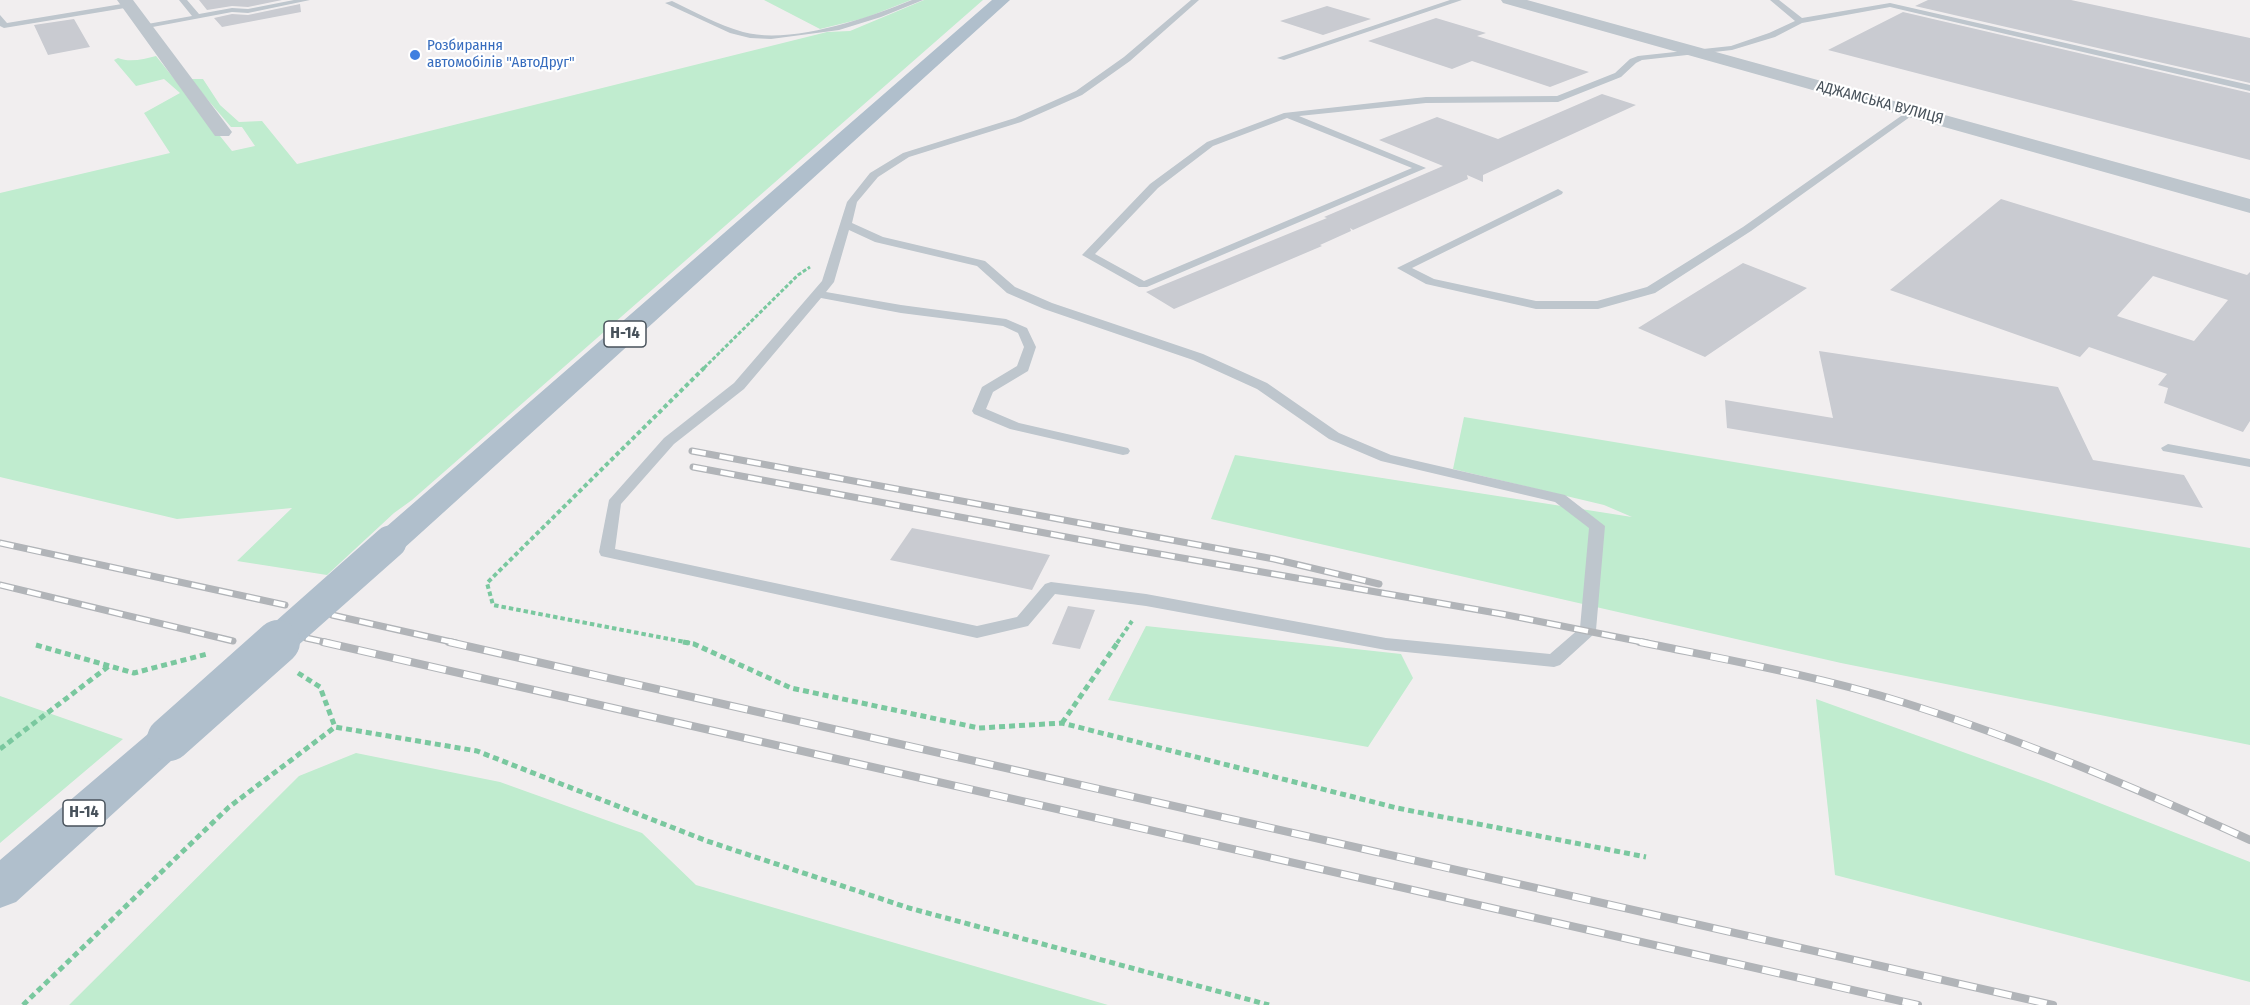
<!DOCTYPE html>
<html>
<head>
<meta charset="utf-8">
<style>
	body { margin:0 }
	canvas { display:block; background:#f1eeef }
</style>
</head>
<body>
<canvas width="2250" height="1005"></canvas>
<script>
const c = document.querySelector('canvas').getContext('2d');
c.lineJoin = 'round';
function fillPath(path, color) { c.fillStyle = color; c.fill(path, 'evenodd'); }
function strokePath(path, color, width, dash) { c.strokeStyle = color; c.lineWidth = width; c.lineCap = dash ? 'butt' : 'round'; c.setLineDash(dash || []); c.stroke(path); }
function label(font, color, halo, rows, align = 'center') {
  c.font = font + ' "Fira Sans Condensed",sans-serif'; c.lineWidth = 4.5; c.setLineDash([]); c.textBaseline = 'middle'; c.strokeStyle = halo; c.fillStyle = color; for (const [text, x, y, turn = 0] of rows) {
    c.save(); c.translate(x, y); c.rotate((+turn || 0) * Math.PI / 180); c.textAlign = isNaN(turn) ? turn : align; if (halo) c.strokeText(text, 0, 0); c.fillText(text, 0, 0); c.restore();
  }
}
fillPath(new Path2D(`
	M764,0h147l-46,18 -45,11z
	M924,0h59l-571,500 -18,13 -67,62 -90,-14 55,-53 -115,11 -177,-42v-284l170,-40 -26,-40 36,-20 -16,-14 -28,7 -22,-26 4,-2c12,5 26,1 38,-2l76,95 23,-5 -13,-19h-11l-41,-48h13l17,26 19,17 23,-1 35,43 530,-132 23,-1z
	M1464,417l786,131v197l-409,-82 -630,-144 24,-64 397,62 -28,-12 -151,-36z
	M1146,626l255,28 12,24 -45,69 -260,-47z
	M0,696l123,43 -123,104z
	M1816,699l230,83 204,80v120l-415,-107z
	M356,753l144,29 142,51 54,52 412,120h-1039l230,-229z`), '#c0eccf');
fillPath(new Path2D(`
	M199,0h83l-34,7 -16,-1 -25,4z
	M1928,0h143l179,38v45l-335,-77z
	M300,4l1,8 -79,15 -8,-9 18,-4 16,1z
	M1327,6l44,13 -48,16 -43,-14z
	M1903,12l347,81v67l-422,-110z
	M1436,18l50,15 -9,3 112,36 -39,15 -78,-26 -20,8 -84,-28z
	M74,19l16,28 -42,8 -14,-30z
	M1602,94l34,11 -153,70v7l-16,-7 1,4 -115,51 -3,-2 1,3 -31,14 2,1 -148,63 -28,-17 181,-74 -3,-1 119,-51 -64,-26 58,-23 61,22z
	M2001,199l246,76 3,-3v149l-7,11 -79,-29 4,-15 -10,-3 9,-11 -78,-27 -9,10 -190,-67zM2153,276l75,24 -34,41 -77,-25z
	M1743,263l64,25 -102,69 -67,-29z
	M1819,351l239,36 35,73 91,15 19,33 -476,-80 -2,-28 108,18z
	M912,528l138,27 -18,35 -142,-30z
	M1068,606l27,4 -15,39 -28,-5z`), '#c9cbd1');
strokePath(new Path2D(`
	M704,368l94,-93 12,-8`), '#7ac89f', 3, [4, 2]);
strokePath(new Path2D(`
	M690,643l-197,-38 -6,-22 218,-216
	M1117,643l15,-22`), '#7ac89f', 4, [4.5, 3]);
strokePath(new Path2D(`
	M683,642l11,2 97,44 188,40 83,-5 335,85 249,49
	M36,645l98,28 73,-19
	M298,673l22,14 15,40 142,24 230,90 202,67 360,97
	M1062,723l56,-81
	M0,749l109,-83
	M23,1005l206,-198 106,-80`), '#7ac89f', 5, [6, 4]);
fillPath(new Path2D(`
	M179,0h8l12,14 33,-6 16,1 46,-9h16l-62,13 -16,-1 -90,17v-4l50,-9z
	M912,0h11l-42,17 -42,13 -68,9 -21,-1 -20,-5 -65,-30 7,-2c23,11 46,24 71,31 48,13 125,-14 169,-32z
	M1191,0h8l-69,61 -48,34 -61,27 -112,35 -31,20 -21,25 -5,21 31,14 102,24 30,26 37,16 151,51 64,29 72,50 52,22 174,40 40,31 -9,104 -2,4 -34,31 -6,2 -168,-17 -240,-44 -91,-12 -27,32 -51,12 -376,-82 -2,-4 10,-52 55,-62 70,-55 88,-102 25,-79 23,-29 33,-20 112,-35 61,-27 48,-34zM849,230l26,12 102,24 30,27 37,16 149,51 64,29 72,50 52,22 174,41 34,26 -9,100 -30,26 -164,-16 -240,-44 -95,-12 -6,2 -28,33 -40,9 -362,-77 6,-45 53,-60 70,-55 77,-91 80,15 102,13 15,7 6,14 -7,19 -35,21 -10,24 2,3 36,15 113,26 5,-1 2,-3 -2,-3 -109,-25 -33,-14 7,-17 35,-21 8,-24 -9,-19 -21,-9 -105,-14 -75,-13 8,-10z
	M1450,0h12l-178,60 -7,-2z
	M1770,0h9l23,18 88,-15 360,82v6l-360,-84 -88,16 -27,14 -43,13 -90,10 -6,3 -15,14 -63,25 -132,1 -127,13 127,52 -279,119h-8l-57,-32 68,-71 57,-42 77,-29 142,-16 131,-1 58,-23 15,-14 8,-3 93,-10 38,-13 26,-12zM1287,118l125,50 -268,113 -49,-27 63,-66 55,-42z
	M128,3l4,2 -1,2 -127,21 -4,-2v-11l7,8z
	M1911,109l5,3 -2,2 -163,117 -96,62 -57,16h-62l-110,-25 -29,-16 161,-79 5,3 -1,2 -150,74 22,11 102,22h61l50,-14 96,-60z
	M2168,444l82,15v8l-87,-16 -2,-3z`), '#bec6cd');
fillPath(new Path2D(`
	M117,0h16l99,132 -3,4h-14z
	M1501,0h26l723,199v14l-747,-210z`), '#bec6cd');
fillPath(new Path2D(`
	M992,0h18l-608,550 -12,3 -12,-3 -5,-8 5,-8z
	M169,723l14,5 6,11 -6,11 -167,152 -16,6v-48l155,-132z`), '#b0bfcc');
const railFar1 = new Path2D(`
	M692,451l582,108 105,25
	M693,467l432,81 377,66 145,29
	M0,543l285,62
	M0,585l233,56
	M332,615l124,28
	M306,638l23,5`);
const rail = new Path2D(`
	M323,642l1595,363
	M449,642l1604,363
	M1640,642c88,18 178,34 265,61 118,37 233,86 345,137`);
strokePath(railFar1, '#b1b4b8', 7);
strokePath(rail, '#b1b4b8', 8);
strokePath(railFar1, '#fff', 4.5, [14]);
strokePath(rail, '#fff', 6, [18]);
strokePath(new Path2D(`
	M276,643l114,-101`), '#b0bfcc', 33);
strokePath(new Path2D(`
	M169,739l109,-97`), '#b0bfcc', 44);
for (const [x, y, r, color] of [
	[415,55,6,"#3f7fe0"]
]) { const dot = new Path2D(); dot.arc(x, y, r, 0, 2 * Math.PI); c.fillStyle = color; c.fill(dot); strokePath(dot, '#fff', 2); }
label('15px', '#366cbe', '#fff', [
	["Розбирання",427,46],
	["автомобілів \"АвтоДруг\"",427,63]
], 'left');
label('15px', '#48525b', '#fff', [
	["АДЖАМСЬКА ВУЛИЦЯ",1880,103,15]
]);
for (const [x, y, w] of [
	[625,334,42],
	[84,813,42]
]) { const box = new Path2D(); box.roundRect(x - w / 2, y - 13, w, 26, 4.5); c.fillStyle = '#fff'; c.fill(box); strokePath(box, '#48525b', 1.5); }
label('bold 16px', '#48525b', null, [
	["Н-14",625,334],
	["Н-14",84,813]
]);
</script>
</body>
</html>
